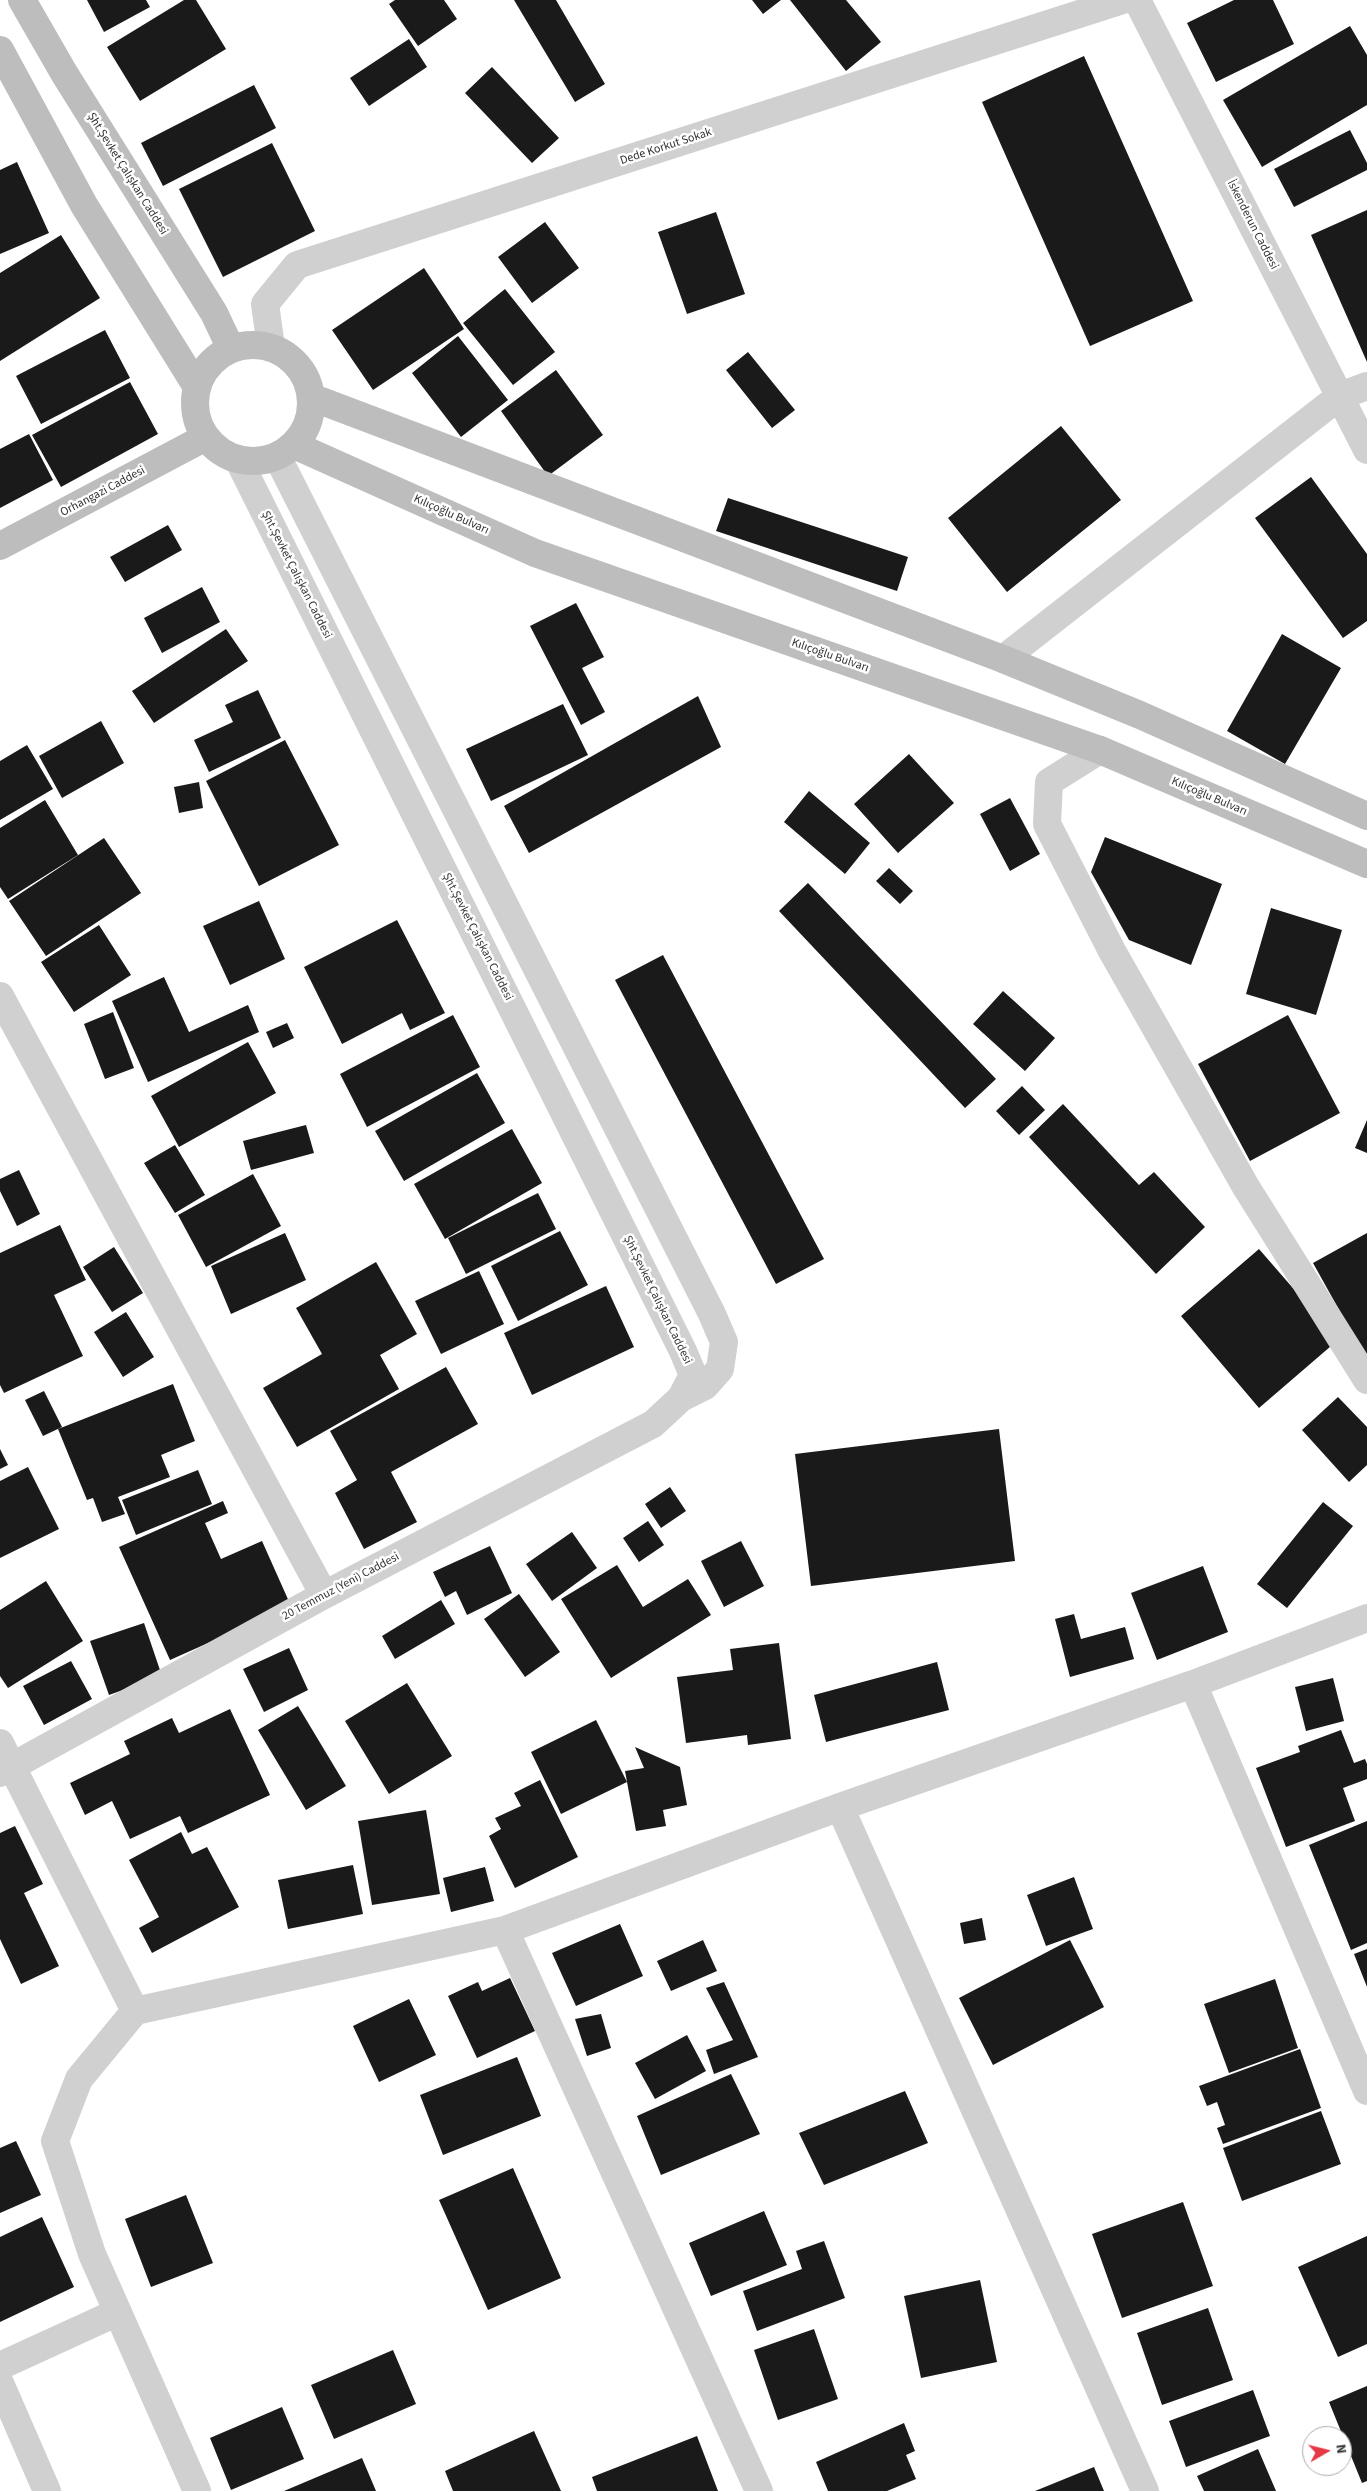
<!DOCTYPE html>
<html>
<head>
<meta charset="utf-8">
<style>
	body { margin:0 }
	#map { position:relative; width:1367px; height:2491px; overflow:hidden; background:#fff; font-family:"Source Sans 3",sans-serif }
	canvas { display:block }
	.north { position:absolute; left:1302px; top:2426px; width:50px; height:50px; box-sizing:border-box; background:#fff; border:1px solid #adadad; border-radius:50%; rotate:82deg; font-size:14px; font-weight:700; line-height:20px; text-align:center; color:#333 }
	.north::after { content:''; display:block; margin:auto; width:18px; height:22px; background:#e63946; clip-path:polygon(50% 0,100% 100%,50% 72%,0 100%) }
</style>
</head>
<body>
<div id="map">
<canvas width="1367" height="2491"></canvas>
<div class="north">N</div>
</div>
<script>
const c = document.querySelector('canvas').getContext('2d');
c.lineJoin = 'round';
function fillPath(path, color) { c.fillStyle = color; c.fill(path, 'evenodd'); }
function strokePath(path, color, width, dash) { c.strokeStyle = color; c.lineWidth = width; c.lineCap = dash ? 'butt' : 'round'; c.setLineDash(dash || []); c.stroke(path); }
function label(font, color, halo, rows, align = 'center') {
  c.font = font + ' "Source Sans 3",sans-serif'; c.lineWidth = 5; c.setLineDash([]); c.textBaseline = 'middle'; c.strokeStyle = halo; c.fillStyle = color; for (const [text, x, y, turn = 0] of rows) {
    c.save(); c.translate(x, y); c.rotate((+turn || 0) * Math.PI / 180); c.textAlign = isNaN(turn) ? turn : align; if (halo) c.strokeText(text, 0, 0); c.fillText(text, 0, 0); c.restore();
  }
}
fillPath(new Path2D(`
	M87,0h59l4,7 -46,25z
	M184,0h12l30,49 -86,52 -33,-54z
	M395,0h49l13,19 -39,27 -29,-42z
	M514,0h42l49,84 -30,18z
	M752,0h29l-18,14z
	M790,0h56l35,42 -35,29z
	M1234,0h39l21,44 -78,38 -29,-59z
	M1350,26l17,29v50l-105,62 -39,-67z
	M409,39l18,28 -58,39 -19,-28z
	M1084,56l109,245 -103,45 -108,-244z
	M492,67l67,71 -27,25 -67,-70z
	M254,85l22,43 -113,58 -22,-43z
	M1350,130l17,33v7l-73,37 -20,-38z
	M272,143l43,88 -92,46 -44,-88z
	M17,162l32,71 -49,21v-84z
	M1367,210v152l-56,-127z
	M716,212l29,82 -58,20 -29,-82z
	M545,222l34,46 -47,35 -34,-46z
	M61,235l39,63 -100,63v-88z
	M424,268l40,61 -91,61 -41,-60z
	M505,289l50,63 -42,33 -50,-62z
	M105,330l25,48 -89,46 -25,-48z
	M458,336l50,64 -47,37 -49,-64z
	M748,352l47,58 -23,18 -46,-58z
	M556,370l47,65 -55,41 -47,-65z
	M130,382l28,52 -97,53 -29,-52z
	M1061,426l60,74 -114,92 -59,-74z
	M29,434l24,46 -53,28v-59z
	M1311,477l56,77v67l-24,17 -88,-120z
	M728,498l180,59 -11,34 -181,-60z
	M168,525l14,25 -57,32 -15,-25z
	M202,587l18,35 -58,31 -18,-35z
	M576,603l28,54 -22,11 23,44 -24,13 -51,-99z
	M226,629l22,32 -94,62 -22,-32z
	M1282,634l59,34 -56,96 -58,-33z
	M258,690l23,48 -72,34 -15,-32 39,-18 -8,-17z
	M698,696l23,51 -192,106 -25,-47z
	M563,704l25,51 -97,46 -25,-52z
	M101,721l23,42 -62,35 -23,-42z
	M285,740l54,105 -80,41 -53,-105z
	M27,745l26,44 -53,31v-59z
	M909,754l45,49 -56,50 -44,-49z
	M199,782l4,26 -24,5 -5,-26z
	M809,791l61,52 -25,31 -61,-52z
	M1010,798l30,56 -30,17 -30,-57z
	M45,800l33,55 -70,44 -8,-12v-59z
	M1105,837l117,47 -31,81 -62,-25 -38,-68z
	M104,838l37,55 -95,63 -37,-55z
	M889,868l24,23 -13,13 -24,-23z
	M808,883l188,196 -31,29 -186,-197z
	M259,901l26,58 -55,26 -27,-59z
	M1271,908l71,22 -26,85 -70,-21z
	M397,920l48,93 -35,17 -8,-17 -60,31 -38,-77z
	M99,925l32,50 -57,37 -33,-50z
	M663,955l161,304 -48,25 -161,-304z
	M164,977l25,55 59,-27 11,27 -111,50 -36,-81z
	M1003,991l52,47 -30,33 -52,-47z
	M113,1012l21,56 -29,11 -21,-55z
	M453,1015l27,52 -113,60 -27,-53z
	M1288,1015l52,98 -90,48 -52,-97z
	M287,1023l7,15 -21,10 -7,-16z
	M248,1042l28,51 -97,54 -28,-51z
	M477,1073l28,50 -101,58 -29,-50z
	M1022,1086l23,24 -26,25 -23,-24z
	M1063,1104l76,81 15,-13 51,55 -49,47 -127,-137z
	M1367,1120v33l-12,-5z
	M306,1125l8,28 -63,17 -8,-29z
	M512,1129l30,54 -97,56 -31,-55z
	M175,1145l30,50 -30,18 -31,-50z
	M19,1170l21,44 -23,12 -17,-35v-12z
	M253,1174l28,52 -75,41 -28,-52z
	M538,1193l18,36 -90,45 -18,-36z
	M60,1225l26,55 -32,15 29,61 -79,37 -4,-8v-132z
	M560,1231l28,54 -70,36 -27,-55z
	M285,1233l21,47 -75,34 -20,-48z
	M1367,1233v127l-54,-97z
	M114,1247l29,46 -31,19 -29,-45z
	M1259,1249l79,91 -79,68 -78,-92z
	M376,1262l41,72 -37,21 19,34 -102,58 -34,-59 59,-34 -26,-46z
	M479,1271l25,53 -63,30 -26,-53z
	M606,1286l28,61 -102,48 -28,-62z
	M126,1312l28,45 -31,20 -29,-45z
	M446,1367l32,57 -87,48 26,50 -53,27 -29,-56 22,-13 -27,-49z
	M173,1384l22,57 -34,14 9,22 -52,20 7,17 -23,8 -9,-24 -6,2 -29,-71z
	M44,1391l18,36 -19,9 -18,-36z
	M1338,1397l29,30v38l-18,17 -47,-52z
	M999,1429l16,132 -204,25 -16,-132z
	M0,1449l8,16 -8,4z
	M28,1467l31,62 -59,29v-77z
	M198,1470l14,34 -76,31 -14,-35z
	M670,1487l16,24 -25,17 -16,-24z
	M223,1501l5,12 -23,10 16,36 41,-18 29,65 -121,54 -51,-113z
	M1323,1502l30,24 -66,82 -30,-24z
	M648,1521l16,24 -25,17 -16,-24z
	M572,1532l25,36 -45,33 -26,-37z
	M741,1541l23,45 -40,21 -23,-46z
	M490,1546l22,47 -45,22 -11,-24 -11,6 -12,-25z
	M617,1565l26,42 45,-28 23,36 -100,63 -50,-79z
	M1203,1566l25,66 -71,28 -26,-67z
	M46,1581l37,60 -75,47 -8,-12v-66z
	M519,1594l41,58 -35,25 -41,-58z
	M441,1600l14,24 -60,35 -13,-23z
	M1074,1614l7,25 44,-12 9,32 -64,18 -15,-58z
	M144,1623l18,53 -53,19 -19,-54z
	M779,1643l12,96 -43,6 -1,-10 -61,8 -9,-66 56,-7 -3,-21z
	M289,1648l19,42 -44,22 -21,-43z
	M71,1661l21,38 -48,26 -21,-39z
	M937,1662l12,48 -123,32 -12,-47z
	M1333,1678l11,43 -38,10 -11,-44z
	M407,1683l45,73 -63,38 -44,-73z
	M298,1706l48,80 -40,24 -48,-80z
	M230,1709l40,86 -82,38 -8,-17 -50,23 -18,-38 -27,14 -15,-32 60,-29 -6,-13 48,-23 7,15z
	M596,1720l31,62 -66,32 -30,-62z
	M1341,1730l13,33 11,-4 2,5v15l-24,9 12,33 -69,26 -30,-79 44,-16 -2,-6z
	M635,1747l45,20 7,38 -24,5 3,16 -30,5 -11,-60 19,-3z
	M540,1780l38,77 -63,31 -26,-52 12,-7 -6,-11 26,-12 -7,-13z
	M426,1810l14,84 -68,11 -14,-84z
	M1367,1821v122l-16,7 -42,-105z
	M15,1826l28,58 -19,9 35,73 -38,18 -21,-45v-106z
	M181,1832l11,22 15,-7 32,60 -87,46 -13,-25 20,-11 -30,-57z
	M353,1865l10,49 -75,15 -10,-49z
	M485,1867l9,34 -43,11 -8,-34z
	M1074,1877l19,52 -47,17 -19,-51z
	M982,1918l4,22 -22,4 -4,-21z
	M620,1924l23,52 -67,30 -24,-53z
	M703,1940l14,31 -46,20 -14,-30z
	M1070,1940l34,67 -111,58 -34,-67z
	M1367,1949v38l-13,-33z
	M510,1978l25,53 -58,27 -29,-62 30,-14 4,9z
	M1275,1979l23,69 -69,25 -25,-69z
	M724,1982l34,75 -44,17 -8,-24 27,-10 -27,-52z
	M409,1999l27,56 -57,27 -26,-56z
	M601,2014l10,34 -24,8 -12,-37z
	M687,2035l19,36 -51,28 -20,-36z
	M1300,2049l21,59 -98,36 -6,-16 8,-3 -8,-23 -10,4 -8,-20z
	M517,2057l24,59 -98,39 -23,-60z
	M731,2074l29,60 -99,41 -24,-59z
	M905,2091l23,52 -104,42 -25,-52z
	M1321,2111l20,53 -99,37 -19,-53z
	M16,2141l25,54 -41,18v-65z
	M513,2168l48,110 -73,32 -49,-110z
	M186,2195l27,68 -62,24 -26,-68z
	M1183,2202l30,84 -91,32 -30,-84z
	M764,2211l23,54 -76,31 -22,-53z
	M42,2217l32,70 -74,35v-85z
	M1367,2236v108l-29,13 -40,-90z
	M824,2241l21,57 -88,33 -14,-40 59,-22 -6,-18z
	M980,2280l17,82 -76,16 -17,-82z
	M1208,2308l25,72 -71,25 -25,-72z
	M814,2329l24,70 -60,21 -24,-70z
	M393,2350l23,54 -82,35 -23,-54z
	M1367,2386v95l-5,2 -33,-81z
	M1253,2390l17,46 -84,31 -17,-46z
	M282,2407l22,52 -73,31 -21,-52z
	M904,2423l11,28 -9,4 10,24 -29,12h-59l-12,-29z
	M534,2431l27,60h-108l-8,-20z
	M697,2436l21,55h-121l-5,-14z
	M1258,2449l18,42h-72l-7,-15z
	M362,2458l14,33h-92z
	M1094,2467l10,24h-69z`), '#1a1a1a');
strokePath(new Path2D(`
	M1137,0l230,450
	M271,347l-6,-43 32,-39 826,-265
	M238,459l445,892 10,24 -12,23
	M1003,659l337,-263 27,-10
	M1100,750l-51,32 -2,42 65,127 134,236 121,193
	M0,996l324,599
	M1193,1684l174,407
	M0,1743l135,268
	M0,1773l324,-178 329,-171 28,-26 24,-12 15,-17 4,-27 -12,-28 -435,-858
	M840,1807l305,684
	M505,1930l254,561
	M0,2366l118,-54
	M0,2383l47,108
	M197,2491l-105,-237 -37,-113 24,-62 56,-68 370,-81 335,-123 353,-123 174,-66`), '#d0d0d0', 28);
strokePath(new Path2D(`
	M22,0l42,73 150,240 17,36
	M0,50l84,155 113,182
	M195 403a58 58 0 1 1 116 0a58 58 0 1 1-116 0Z
	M311,397l692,262 137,56 227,101
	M294,445l241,108 565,197 267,114
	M0,546l206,-109`), '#bdbdbd', 28);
label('12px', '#333', '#fff', [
	["Dede Korkut Sokak",666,147,-18],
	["Şht.Şevket Çalışkan Caddesi",127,174,58],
	["İskenderun Caddesi",1252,225,63],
	["Orhangazi Caddesi",103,492,-28],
	["Kılıçoğlu Bulvarı",451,515,24],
	["Şht.Şevket Çalışkan Caddesi",296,575,63],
	["Kılıçoğlu Bulvarı",830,656,19],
	["Kılıçoğlu Bulvarı",1209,797,23],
	["Şht.Şevket Çalışkan Caddesi",477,937,63],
	["Şht.Şevket Çalışkan Caddesi",657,1300,64],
	["20 Temmuz (Yeni) Caddesi",341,1587,-28]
]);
</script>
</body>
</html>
